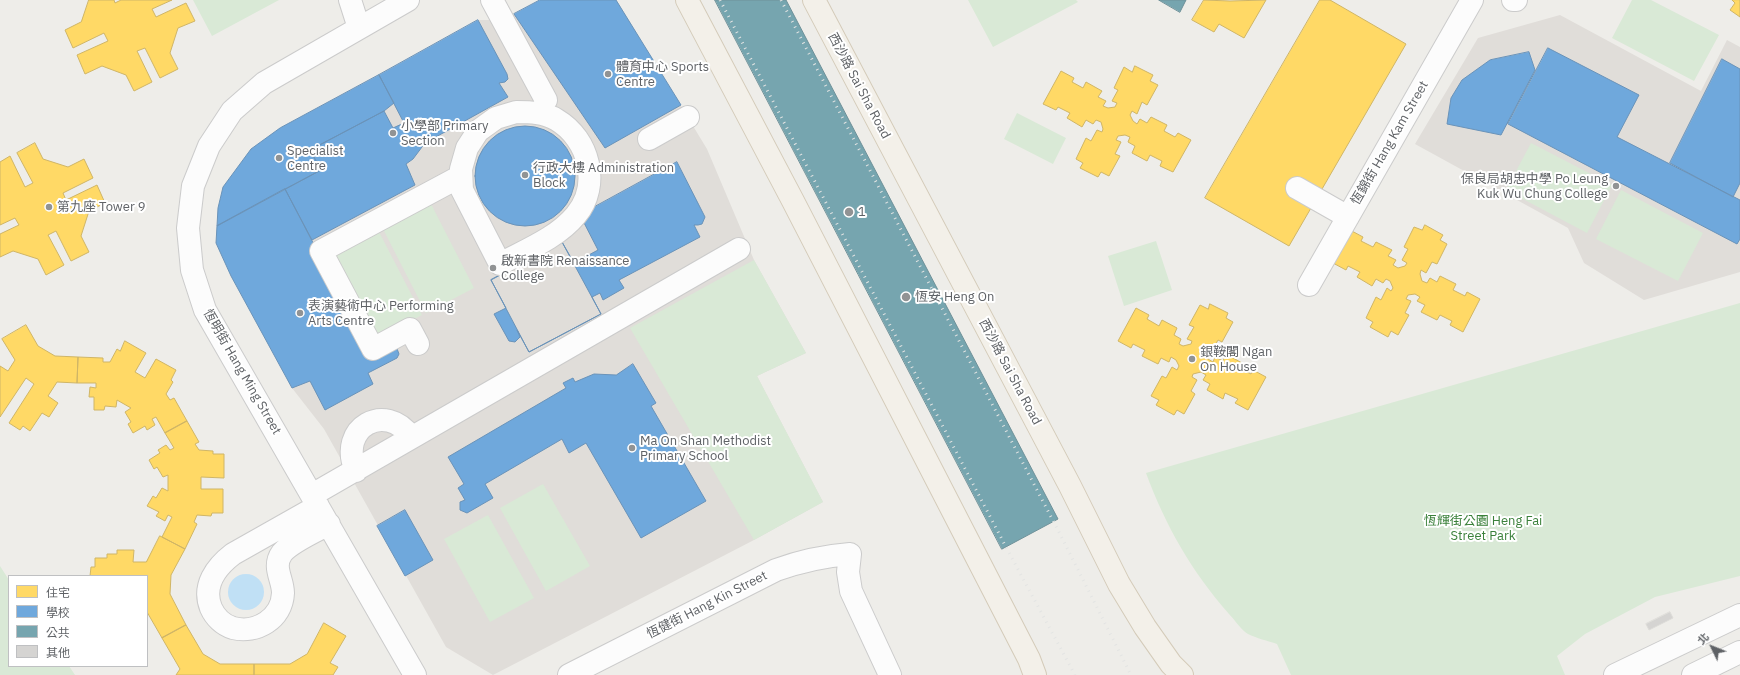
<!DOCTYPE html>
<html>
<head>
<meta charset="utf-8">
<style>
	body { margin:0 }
	#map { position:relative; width:1740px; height:675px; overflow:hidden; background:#eeede9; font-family:"IBM Plex Sans","Noto Sans TC",sans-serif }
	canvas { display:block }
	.legend { position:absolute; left:8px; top:575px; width:140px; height:92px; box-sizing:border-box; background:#fff; border:1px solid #bfc0c2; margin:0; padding:5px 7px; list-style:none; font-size:12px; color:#5f6266 }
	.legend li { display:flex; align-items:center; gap:8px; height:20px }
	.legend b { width:20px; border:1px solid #bfc0c2 }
	.north { position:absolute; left:1692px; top:627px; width:40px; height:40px; -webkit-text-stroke:3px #fff; paint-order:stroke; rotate:313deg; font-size:11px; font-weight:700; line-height:16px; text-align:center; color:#5f6266 }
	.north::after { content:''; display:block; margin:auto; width:14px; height:18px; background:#5f6266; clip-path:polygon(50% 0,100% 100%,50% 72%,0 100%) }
</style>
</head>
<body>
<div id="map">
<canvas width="1740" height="675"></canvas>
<ul class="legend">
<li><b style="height:11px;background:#ffd966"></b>住宅</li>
<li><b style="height:11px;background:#6fa8dc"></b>學校</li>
<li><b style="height:11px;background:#76a5af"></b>公共</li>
<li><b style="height:11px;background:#d5d4d2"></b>其他</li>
</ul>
<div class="north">北</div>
</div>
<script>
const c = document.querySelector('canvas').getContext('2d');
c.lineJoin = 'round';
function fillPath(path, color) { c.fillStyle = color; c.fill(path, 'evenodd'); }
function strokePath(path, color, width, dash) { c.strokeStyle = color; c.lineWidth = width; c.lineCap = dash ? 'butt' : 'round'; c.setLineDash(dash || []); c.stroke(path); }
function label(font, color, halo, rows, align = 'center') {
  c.font = font + ' "IBM Plex Sans","Noto Sans TC",sans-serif'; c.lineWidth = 4; c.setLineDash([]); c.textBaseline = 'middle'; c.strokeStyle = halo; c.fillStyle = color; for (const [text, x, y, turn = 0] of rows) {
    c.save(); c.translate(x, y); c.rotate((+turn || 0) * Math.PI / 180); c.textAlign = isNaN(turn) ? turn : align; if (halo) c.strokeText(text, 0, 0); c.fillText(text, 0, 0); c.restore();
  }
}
fillPath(new Path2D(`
	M540,0l77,1 90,148 47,111 52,93 -49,23 66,126 -69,38 -261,135 -47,-28 -122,-218 -32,-41 -58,-107 -18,-38 2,-35 5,-21 28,-38 29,-21 198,-108h25z
	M1560,15l141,76 26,-51 13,7v225l-96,28 -60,-37 -16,-35 -153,-84 63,-106z`), '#e0ddd9');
fillPath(new Path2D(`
	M193,0h86l-67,36z
	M968,0h108l2,2 -85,45z
	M1632,0h19l68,35 -25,46 -82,-43z
	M1017,113l49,25 -13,26 -49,-25z
	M1531,143l81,42 -25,48 -81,-43z
	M1621,190l82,43 -25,48 -82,-42z
	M429,200l45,88 -48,25 -45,-88z
	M377,228l45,87 -48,25 -45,-88z
	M1156,241l16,49 -48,16 -16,-50z
	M754,260l52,93 -49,23 66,126 -69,38 -124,-212z
	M1740,303v273l-85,21 -70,37 -28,22 8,19h-274l-14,-31c-9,-3 -21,-6 -29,-10 -7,-4 -13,-14 -19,-20 -37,-42 -64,-89 -83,-141z
	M543,484l47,82 -44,25 -46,-83z
	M488,515l46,83 -44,24 -46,-83z
	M0,566l9,14v86h60l6,9h-75z`), '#d9e9d6');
fillPath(new Path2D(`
	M228 592a18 18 0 1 1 36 0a18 18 0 1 1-36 0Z`), '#c0e0f5');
const homes = new Path2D(`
	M89,0h25l1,3 6,-3h51l-20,9 4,8 30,-14 9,18 -17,7 -8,25 8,16 -18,9 -15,-30 -8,3 15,31 -18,9 -8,-16 -24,-9 -17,8 -8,-19 31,-14 -4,-8 -31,15 -8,-18 16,-8z
	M1204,0l26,1 36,-1 -22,38 -25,-14 -5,8 -22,-12z
	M1320,0h10l76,44 -117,202 -84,-48z
	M1740,0v17l-10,-7 5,-7 -3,-3z
	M1135,66l18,9 -3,6 8,4 -11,20 -5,-3 -5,12 -5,-3 -2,4 3,6 4,3 3,-5 7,4 4,-6 16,8 -3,6 11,6 3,-4 13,7 -18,32 -13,-6 2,-5 -12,-6 -3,6 -15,-8 3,-7 -7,-4 2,-5 -5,-2 -7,1 -2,4 5,2 -6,12 5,2 -11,20 -8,-4 -3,5 -18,-9 3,-5 -7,-4 10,-21 5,3 6,-11 5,2 1,-3 -2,-7 -5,-2 -3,4 -7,-4 -4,7 -15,-9 3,-5 -12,-6 -2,3 -13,-6 18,-33 13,7 -2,4 11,6 3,-6 16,9 -4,6 8,4 -3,5 5,2 7,-1 2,-4 -5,-2 6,-11 -4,-2 10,-21 8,5z
	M35,143l8,16 25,8 16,-8 9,19 -30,15 3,7 31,-15 8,18 -16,8 -8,25 8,16 -18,9 -15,-30 -8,4 16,30 -18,10 -8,-16 -25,-8 -13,6v-23l19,-9 -4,-7 -15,7v-63l10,-6 15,31 8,-4 -16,-30z
	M1425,225l18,10 -3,5 7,4 -10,20 -5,-2 -6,11 -5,-3 -1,4 2,7 5,2 3,-5 7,4 3,-6 16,8 -3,6 12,6 2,-4 13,7 -17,33 -13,-7 2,-4 -12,-6 -3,5 -16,-8 4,-7 -8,-4 3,-4 -5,-3 -7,1 -2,4 5,2 -6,12 4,2 -11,20 -7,-4 -3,6 -18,-10 3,-5 -7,-4 10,-21 5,3 6,-12 4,3 2,-3 -3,-7 -4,-2 -3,4 -7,-4 -4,7 -15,-9 3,-5 -12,-6 -2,4 -13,-7 17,-33 13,7 -2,4 12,6 3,-5 16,8 -4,6 8,4 -3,5 5,3 7,-2 2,-3 -5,-3 6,-11 -4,-2 10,-20 8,3z
	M1210,304l18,9 -2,5 7,4 -11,20 -4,-2 -6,11 -5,-2 -2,3 3,7 5,3 2,-5 8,4 3,-7 16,9 -3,5 12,6 2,-4 13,7 -18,33 -13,-7 3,-4 -13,-6 -2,6 -16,-9 3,-6 -7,-4 3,-5 -5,-3 -8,2 -1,3 5,3 -6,11 4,3 -11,20 -7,-4 -3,5 -18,-10 3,-5 -8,-4 11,-20 4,2 6,-11 5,3 2,-4 -3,-6 -5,-3 -2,5 -8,-4 -3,6 -16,-8 3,-6 -12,-6 -2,4 -13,-7 18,-33 13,7 -2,4 12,7 3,-6 15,8 -3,7 7,4 -2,5 4,2 8,-2 1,-3 -5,-2 7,-12 -5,-2 11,-20 8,4z
	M26,325l12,21 17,10 23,1 -1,26 -20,-1 -9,14 10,7 -9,14 -7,-4 -12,18 -7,-5 -3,4 -11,-7 25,-39 -8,-6 -26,39v-51l8,5 7,-11 -13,-21z
	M125,341l21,12 -11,19 10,6 11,-19 20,11 -5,10 2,2 -7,12 4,6 4,-2 13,23 -22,12 -9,-16 -4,2 3,6 -8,5 -2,-4 -12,7 -5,-9 3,-2 -6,-10 6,-4 -14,-8 -1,7 -11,-1 -1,4h-10v-13h-5l1,-10 6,1v-5h-19l1,-26 25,1v4h7l7,-13 3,2z
	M187,421l12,21 -4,2 4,6 14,1v3h11v24l-23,-1v12h22v24h-11l-1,3 -14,-1 -3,7 3,2 -12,25 -23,-12 10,-20 -4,-2 -3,6 -9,-5 3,-4 -12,-6 6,-10 3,2 6,-10 6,3v-16l-5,2 -6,-10 -3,2 -5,-9 11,-7 -2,-3 8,-5 4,5 4,-2 -9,-15z
	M160,536l25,13 -14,26 -1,19 16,31 -24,13 -15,-26v-36h-57l1,-9h4v-9h12v-4h10v-4h17l-1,12h13z
	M324,623l22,13 -16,27 8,4 -5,8h-79v-11h36l17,-10z
	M186,625l17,29 17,10h34v11h-78l4,-6 -18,-31z`);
fillPath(homes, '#ffd966');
strokePath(homes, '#cfb566', 1);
const schools = new Path2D(`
	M540,0h76l65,105 -76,43 -91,-134z
	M478,20l29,54 1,5 -3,3 -6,1 9,14 -83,46 -12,16 -7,5 9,21 -103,55 -27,-51 36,-19 -11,-20 74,-39 9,17 11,-5 -25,-48z
	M1548,48l91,47 -22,42 123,63v39l-3,5 -229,-120z
	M1529,52l6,18 -34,65 -54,-11 4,-26 11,-18 28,-20z
	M1722,59l18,10v114l-7,14 -63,-34z
	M379,75l15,28 -10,8 -74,39 11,20 -104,56 1,-18 5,-21 28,-38 29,-21z
	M475 176a50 50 0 1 1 100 0a50 50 0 1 1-100 0Z
	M677,162l28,55 -3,7 -4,1h-4l6,12 -81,43 5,8 -21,12 -3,-7 -8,4 9,17 -72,38 -12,-22 3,7 -5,5 -6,-1 -15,-27 12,-6 -15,-28 71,-38 12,21 24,-13 -18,-35z
	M285,189l86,165 25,-8 3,8 -2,4 -29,15 5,11 -48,26 -15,-29 -18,7 -61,-112 -15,-33 1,-17z
	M562,242l39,72 -72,38 -38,-72z
	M633,364l23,39 -5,3 55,95 -65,37 -55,-95 -17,10 -7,-14 -77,45 8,14 -26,15 -7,-3v-8l5,-2 -7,-12 6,-4 -16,-27 118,-69 -3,-5 10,-5 2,4 19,-8 22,1z
	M405,510l28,50 -28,16 -28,-50z`);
fillPath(schools, '#6fa8dc');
strokePath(schools, '#6a93b9', 1);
const public = new Path2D(`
	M715,0h71l272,519 -56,30z
	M1159,0h27l-6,12z`);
fillPath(public, '#76a5af');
strokePath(public, '#6f9199', 1);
const building = new Path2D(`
	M1670,612l3,6 -24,12 -3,-6z`);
fillPath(building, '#d5d4d2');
strokePath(building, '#dddcd8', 1);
const minor = new Path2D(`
	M350,0l9,28
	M408,0l-144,83 -32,28 -23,35 -16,40 -5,42 4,42 13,40 210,365
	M492,0l54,100
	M1513,0h3
	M516,112c14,0 28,0 41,8 32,19 44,65 19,95 -19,23 -50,35 -76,49l-38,-74 -1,-21 6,-21 11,-17 18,-13z
	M649,139l39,-22
	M1297,188l51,29
	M1309,285l163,-285
	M418,344l-8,-15 -37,20 -52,-98 140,-75
	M356,471c-19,-44 30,-70 55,-34
	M312,495l427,-246
	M318,506l-85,48c-17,13 -31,32 -22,54 4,9 12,17 22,20 23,6 49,-9 50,-35 0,-14 -11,-26 -1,-40 9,-11 34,-22 47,-29
	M569,675l207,-105c25,-9 48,-14 74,-16l-2,18 3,19 39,84
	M1615,675l125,-60
	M1693,675l47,-23`);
const major = new Path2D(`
	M687,0l106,201 236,458 6,16
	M814,0l256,486 49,98 26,43 26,37 11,11`);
strokePath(minor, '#cbcbcb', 24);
strokePath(major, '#d4cbb9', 24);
strokePath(minor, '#fcfcfc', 22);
strokePath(major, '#f3f0e9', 22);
strokePath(new Path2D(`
	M720,0l287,549 68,126
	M781,0l280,536 70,139`), '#e3e4e3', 3, [1, 5]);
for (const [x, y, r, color] of [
	[608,74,4,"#919394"],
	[393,133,4,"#919394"],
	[279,158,4,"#919394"],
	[525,175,4,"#919394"],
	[1616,186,4,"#919394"],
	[49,207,4,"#919394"],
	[849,212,5,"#919394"],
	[493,268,4,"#919394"],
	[906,297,5,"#919394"],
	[300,313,4,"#919394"],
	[1192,359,4,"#919394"],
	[632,448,4,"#919394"]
]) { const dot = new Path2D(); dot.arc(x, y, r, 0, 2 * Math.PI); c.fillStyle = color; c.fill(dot); strokePath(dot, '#fff', 1.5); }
label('13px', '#5f6266', '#fff', [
	["體育中心 Sports",616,67],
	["Centre",616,82],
	["小學部 Primary",401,126],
	["Section",401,141],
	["Specialist",287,151],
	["Centre",287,166],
	["行政大樓 Administration",533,168],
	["Block",533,183],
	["保良局胡忠中學 Po Leung",1608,179,"right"],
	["Kuk Wu Chung College",1608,194,"right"],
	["第九座 Tower 9",57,207],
	["1",858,212],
	["啟新書院 Renaissance",501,261],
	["College",501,276],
	["恆安 Heng On",915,297],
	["表演藝術中心 Performing",308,306],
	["Arts Centre",308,321],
	["銀鞍閣 Ngan",1200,352],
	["On House",1200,367],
	["Ma On Shan Methodist",640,441],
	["Primary School",640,456]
], 'left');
label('13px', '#5f6266', '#fff', [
	["西沙路 Sai Sha Road",859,86,62],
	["恆錦街 Hang Kam Street",1390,143,-60],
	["恆明街 Hang Ming Street",242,372,60],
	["西沙路 Sai Sha Road",1010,372,62],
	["恆健街 Hang Kin Street",707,605,-27]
]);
label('13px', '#3b813b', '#fff', [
	["恆輝街公園 Heng Fai",1483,521],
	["Street Park",1483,536]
]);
</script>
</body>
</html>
